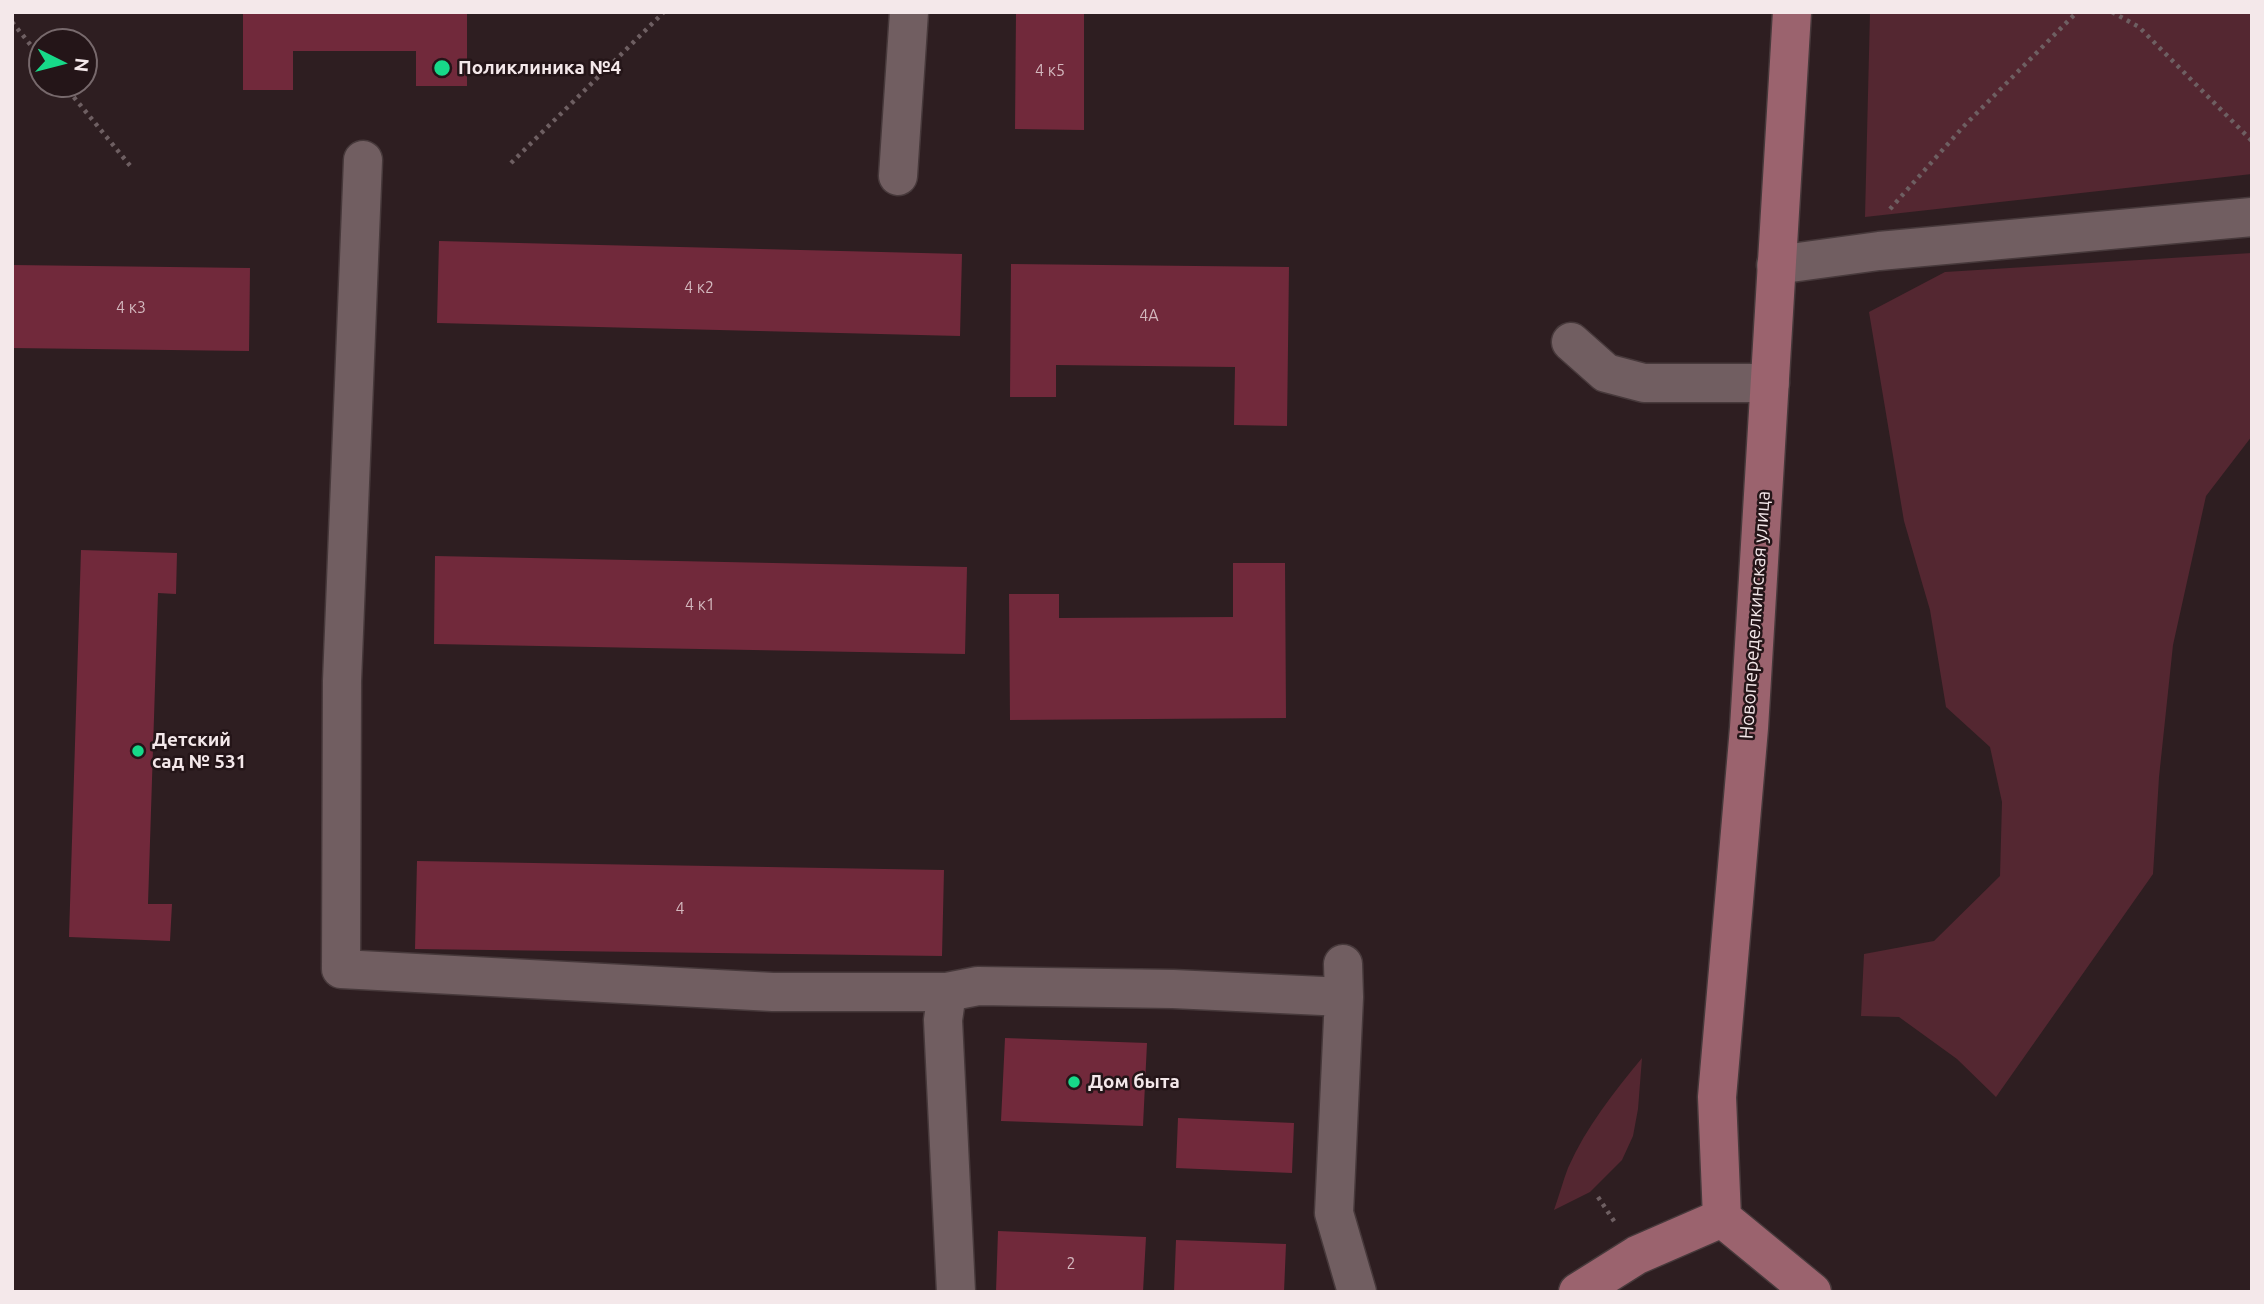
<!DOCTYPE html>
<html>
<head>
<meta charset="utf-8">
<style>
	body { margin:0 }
	#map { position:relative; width:2264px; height:1304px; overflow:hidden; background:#2e1e21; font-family:Ubuntu,sans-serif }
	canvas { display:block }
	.frame { position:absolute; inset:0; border:14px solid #f4e8ea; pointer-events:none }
	.north { position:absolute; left:28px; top:28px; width:70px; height:70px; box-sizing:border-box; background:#241518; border:2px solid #77696c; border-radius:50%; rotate:96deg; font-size:19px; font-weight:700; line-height:28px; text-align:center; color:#f4e8ea }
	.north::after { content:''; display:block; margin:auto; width:24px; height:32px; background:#17d989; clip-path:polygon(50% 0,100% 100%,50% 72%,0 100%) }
</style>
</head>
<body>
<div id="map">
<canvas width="2264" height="1304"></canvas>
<div class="frame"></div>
<div class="north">N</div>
</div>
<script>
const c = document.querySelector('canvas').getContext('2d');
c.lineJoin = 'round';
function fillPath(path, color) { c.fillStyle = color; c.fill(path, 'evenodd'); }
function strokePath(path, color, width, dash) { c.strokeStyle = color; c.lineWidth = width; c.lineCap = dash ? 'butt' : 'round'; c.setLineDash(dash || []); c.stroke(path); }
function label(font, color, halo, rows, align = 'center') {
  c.font = font + ' Ubuntu,sans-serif'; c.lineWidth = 5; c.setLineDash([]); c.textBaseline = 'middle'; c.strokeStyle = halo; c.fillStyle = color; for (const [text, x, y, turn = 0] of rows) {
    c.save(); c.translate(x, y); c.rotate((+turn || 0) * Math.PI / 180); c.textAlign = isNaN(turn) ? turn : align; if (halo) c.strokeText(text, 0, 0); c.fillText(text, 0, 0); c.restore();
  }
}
fillPath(new Path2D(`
	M1870,12h382v162l-387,43z
	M2252,253v183l-46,60 -33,149 -14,132 -6,97 -157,223 -39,-38 -58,-42 -38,-1 3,-62 70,-13 66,-65 2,-74 -12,-55 -44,-40 -16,-97 -26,-89 -35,-209 76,-40z
	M1642,1058l-4,51 -5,27 -11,24 -32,32 -36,18c5,-14 9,-29 14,-42 18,-41 46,-76 74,-110z`), '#542731');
fillPath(new Path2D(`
	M243,12h224v74h-51v-35h-123v39h-50z
	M1016,12h68v118l-69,-1z
	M439,241l523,13 -2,82 -523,-13z
	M1011,264l278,3 -2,159 -53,-1 1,-58 -179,-2v32h-46z
	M12,265l238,3 -1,83 -237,-3z
	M81,550l96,3 -1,41 -18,-1 -10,311h24l-2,37 -101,-4z
	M435,556l532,11 -2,87 -531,-10z
	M1233,563h52l1,155 -276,2 -1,-126h50v24l174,-1z
	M417,861l527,9 -2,86 -527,-7z
	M1005,1038l142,5 -4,83 -142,-5z
	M1178,1118l116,5 -2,50 -116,-5z
	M998,1231l148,6 -3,55h-147z
	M1176,1240l110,4 -2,48h-110z`), '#71293b');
const minor = new Path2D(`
	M363,160l-21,521 -1,288 432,23h174l31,-6 195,3 171,8
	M898,176l11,-164
	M1776,265l103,-14 373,-34
	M1571,342l35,31 38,10h126
	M1343,964l1,33 -10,216 23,79
	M947,992l-4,28 13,272`);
const major = new Path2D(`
	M1722,1218l-5,-121 32,-369 43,-716
	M1722,1218l90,74
	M1578,1292l59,-37 85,-37`);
strokePath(minor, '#47393b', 41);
strokePath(major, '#47393b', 41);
strokePath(new Path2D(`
	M2112,12l27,15 113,114
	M12,22l30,37
	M63,84l69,84
	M511,163l153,-151
	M1890,209l73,-82 114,-115
	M1598,1197l18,27`), '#6e5f62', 4.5, [3.5, 5]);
strokePath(minor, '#715e61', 38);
strokePath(major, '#9b636e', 38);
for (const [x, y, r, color] of [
	[442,68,9,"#17d989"],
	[138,751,7,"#17d989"],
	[1074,1082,7,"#17d989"]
]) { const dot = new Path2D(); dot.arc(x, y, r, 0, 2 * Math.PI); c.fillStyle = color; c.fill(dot); strokePath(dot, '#241518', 2.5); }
label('16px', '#d3b8be', null, [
	["4 к5",1050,71],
	["4 к2",699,288],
	["4 к3",131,308],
	["4А",1149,316],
	["4 к1",700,605],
	["4",680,909],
	["2",1071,1264]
]);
label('bold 19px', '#f4e8ea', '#241518', [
	["Поликлиника №4",458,68],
	["Детский",152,740],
	["сад № 531",152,762],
	["Дом быта",1088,1082]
], 'left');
label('19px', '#f4e8ea', '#241518', [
	["Новопеределкинская улица",1755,615,-86]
]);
</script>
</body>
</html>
